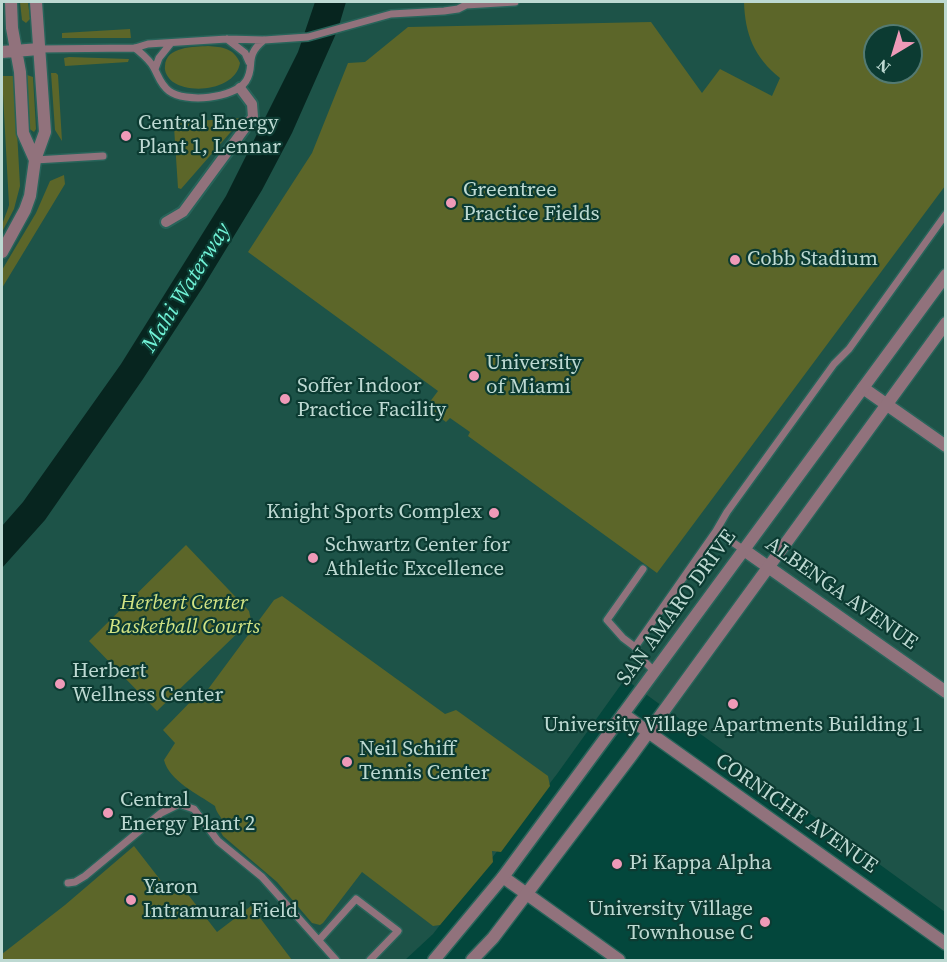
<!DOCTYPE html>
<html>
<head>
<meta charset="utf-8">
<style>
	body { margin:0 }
	#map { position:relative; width:947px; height:962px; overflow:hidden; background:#03473c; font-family:"Source Serif 4",serif }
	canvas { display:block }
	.frame { position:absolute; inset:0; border:3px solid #bdd9d2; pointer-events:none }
	.north { position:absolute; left:863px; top:24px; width:60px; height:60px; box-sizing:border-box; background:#0c3b32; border:2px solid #537a72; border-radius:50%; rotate:218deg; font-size:16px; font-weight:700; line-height:24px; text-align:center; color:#bdd9d2 }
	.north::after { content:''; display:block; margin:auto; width:21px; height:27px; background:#ef9ab8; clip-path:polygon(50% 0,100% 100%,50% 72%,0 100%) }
</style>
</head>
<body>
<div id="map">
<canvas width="947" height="962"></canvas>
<div class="frame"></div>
<div class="north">N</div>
</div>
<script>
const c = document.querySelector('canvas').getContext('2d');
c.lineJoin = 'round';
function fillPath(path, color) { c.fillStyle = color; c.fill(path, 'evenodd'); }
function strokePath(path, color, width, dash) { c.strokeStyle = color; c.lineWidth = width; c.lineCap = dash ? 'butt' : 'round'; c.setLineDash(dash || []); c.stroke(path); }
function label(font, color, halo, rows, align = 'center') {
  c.font = font + ' "Source Serif 4",serif'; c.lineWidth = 4.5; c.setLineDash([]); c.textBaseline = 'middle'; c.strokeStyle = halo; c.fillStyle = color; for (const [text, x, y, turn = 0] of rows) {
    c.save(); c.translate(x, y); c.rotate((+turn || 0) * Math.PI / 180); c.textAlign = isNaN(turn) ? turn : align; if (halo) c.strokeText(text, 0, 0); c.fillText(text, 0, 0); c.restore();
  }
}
fillPath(new Path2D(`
	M2,2h943v910l-320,-233 -68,95 -124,160 -28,26h-403zM875,36h36v36h-36z`), '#1d5348');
fillPath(new Path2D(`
	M20,2h8l2,17 -4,4 -4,-3z
	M744,2h201v184l-288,387 -189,-137 2,-4 -20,-14 -4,4 -20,-15 12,-16 -190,-139 64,-99 36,-90 17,-1 43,-35 243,-5 51,71 18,-24 52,27 8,-18c-26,-21 -35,-44 -36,-76zM875,36h36v36h-36z
	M130,29l1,9h-69v-5z
	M208,46c14,1 26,2 32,17 -4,26 -48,32 -67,19 -5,-4 -9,-10 -8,-16 1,-20 29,-19 43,-20z
	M64,58l5,-1 60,2 -1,3 -63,4z
	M51,73h5l2,2 4,66 -7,-11z
	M27,75l6,2 3,52 -2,3 -6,-4 -3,-52z
	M2,76h12l6,110 -6,23 -12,23c-1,-10 5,-18 7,-27z
	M243,118l-62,71 -3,-1 -4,-61 -25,1 -1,-4z
	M64,175l1,9 -63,104v-18l34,-57 14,-32z
	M186,545l63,66 2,9 -94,91 -68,-70z
	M282,596l163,118 11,-4 3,2 89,64 2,10 -49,66 -9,-1 1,11 -53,63 -7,1 -71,-54 -39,51 -3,2 -8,-2 -35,-41 -54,-46 -5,-9 4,-7c-2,-5 -6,-8 -7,-14 -17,-12 -46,-25 -51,-46l11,-17 -12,-13 36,-37 4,3 71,-96z
	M134,846l38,49 11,-7 34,44 34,-26 41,54h-290v-6l63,-49z`), '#5c6629');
fillPath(new Path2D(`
	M315,2h31l-8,27 -46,104 -30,57 -59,97 -60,92 -98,141 -43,48v-42l21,-24 98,-138 105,-168 72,-144z`), '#07251f');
const service = new Path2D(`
	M227,39l18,14 4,9
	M135,48c7,6 15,12 19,20 5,9 6,16 15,23 16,12 65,8 77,-10 10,-16 -3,-24 18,-41
	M39,49l96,-1 13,-4 79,-5 37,1 44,-3 83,-23 53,-3 14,-2 8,-4 49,-3
	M155,69l4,-11 12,-15
	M35,160l68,-4
	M716,531l28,19
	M643,569l-36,51 16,18 12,9 6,11 13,13
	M635,647l81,-116 11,-19 107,-148 15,-15 97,-135
	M68,883l7,-1 10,-6 76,-63 18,-9 15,5 24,32 44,36 74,83
	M319,940l37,-41 42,32 -28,29`);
const pedestrian = new Path2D(`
	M166,222l17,-10 70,-95 -1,-13 -12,-16`);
const minor = new Path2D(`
	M11,2l1,26 8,44 3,61 12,27
	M2,52l37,-3
	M2,252l23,-42 5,-14 5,-36 10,-28 -9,-130
	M863,388l83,58
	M744,550l202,142
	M623,714l323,230
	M503,877l116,83`);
const tertiary = new Path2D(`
	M434,960l69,-83 76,-103 367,-499
	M472,960l21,-22 138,-182 315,-433`);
strokePath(service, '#28645a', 10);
strokePath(pedestrian, '#28645a', 14);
strokePath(minor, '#28645a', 15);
strokePath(tertiary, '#28645a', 15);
strokePath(service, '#91727c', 7);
strokePath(pedestrian, '#91727c', 10);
strokePath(minor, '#91727c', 12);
strokePath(tertiary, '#91727c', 12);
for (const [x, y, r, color] of [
	[126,136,6,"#ef9ab8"],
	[451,203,6,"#ef9ab8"],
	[735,260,6,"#ef9ab8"],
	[474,376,6,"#ef9ab8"],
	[285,399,6,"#ef9ab8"],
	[494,513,6,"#ef9ab8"],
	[313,558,6,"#ef9ab8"],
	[60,684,6,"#ef9ab8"],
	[733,704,6,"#ef9ab8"],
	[347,762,6,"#ef9ab8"],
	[108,813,6,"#ef9ab8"],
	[617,864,6,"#ef9ab8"],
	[131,900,6,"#ef9ab8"],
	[765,922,6,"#ef9ab8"]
]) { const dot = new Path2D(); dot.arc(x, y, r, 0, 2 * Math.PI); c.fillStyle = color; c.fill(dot); strokePath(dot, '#0c3b32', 2); }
label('21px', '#bdd9d2', '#0c3b32', [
	["Central Energy",138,124],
	["Plant 1, Lennar",138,148],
	["Greentree",463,191],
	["Practice Fields",463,215],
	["Cobb Stadium",747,260],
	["University",486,364],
	["of Miami",486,388],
	["Soffer Indoor",297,387],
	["Practice Facility",297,411],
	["Knight Sports Complex",482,513,"right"],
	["Schwartz Center for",325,546],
	["Athletic Excellence",325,570],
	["Herbert",72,672],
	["Wellness Center",72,696],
	["University Village Apartments Building 1",733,726,"center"],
	["Neil Schiff",359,750],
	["Tennis Center",359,774],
	["Central",120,801],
	["Energy Plant 2",120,825],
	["Pi Kappa Alpha",629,864],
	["Yaron",143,888],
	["Intramural Field",143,912],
	["University Village",753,910,"right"],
	["Townhouse C",753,934,"right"]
], 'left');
label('21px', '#bdd9d2', '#0c3b32', [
	["ALBENGA AVENUE",841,594,35],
	["SAN AMARO DRIVE",677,608,-54],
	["CORNICHE AVENUE",796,814,35]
]);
label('italic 21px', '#d3e484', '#0c3b32', [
	["Herbert Center",184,604],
	["Basketball Courts",184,628]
]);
label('italic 22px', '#71f3d7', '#0c3b32', [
	["Mahi Waterway",187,288,-58]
]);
</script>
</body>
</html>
